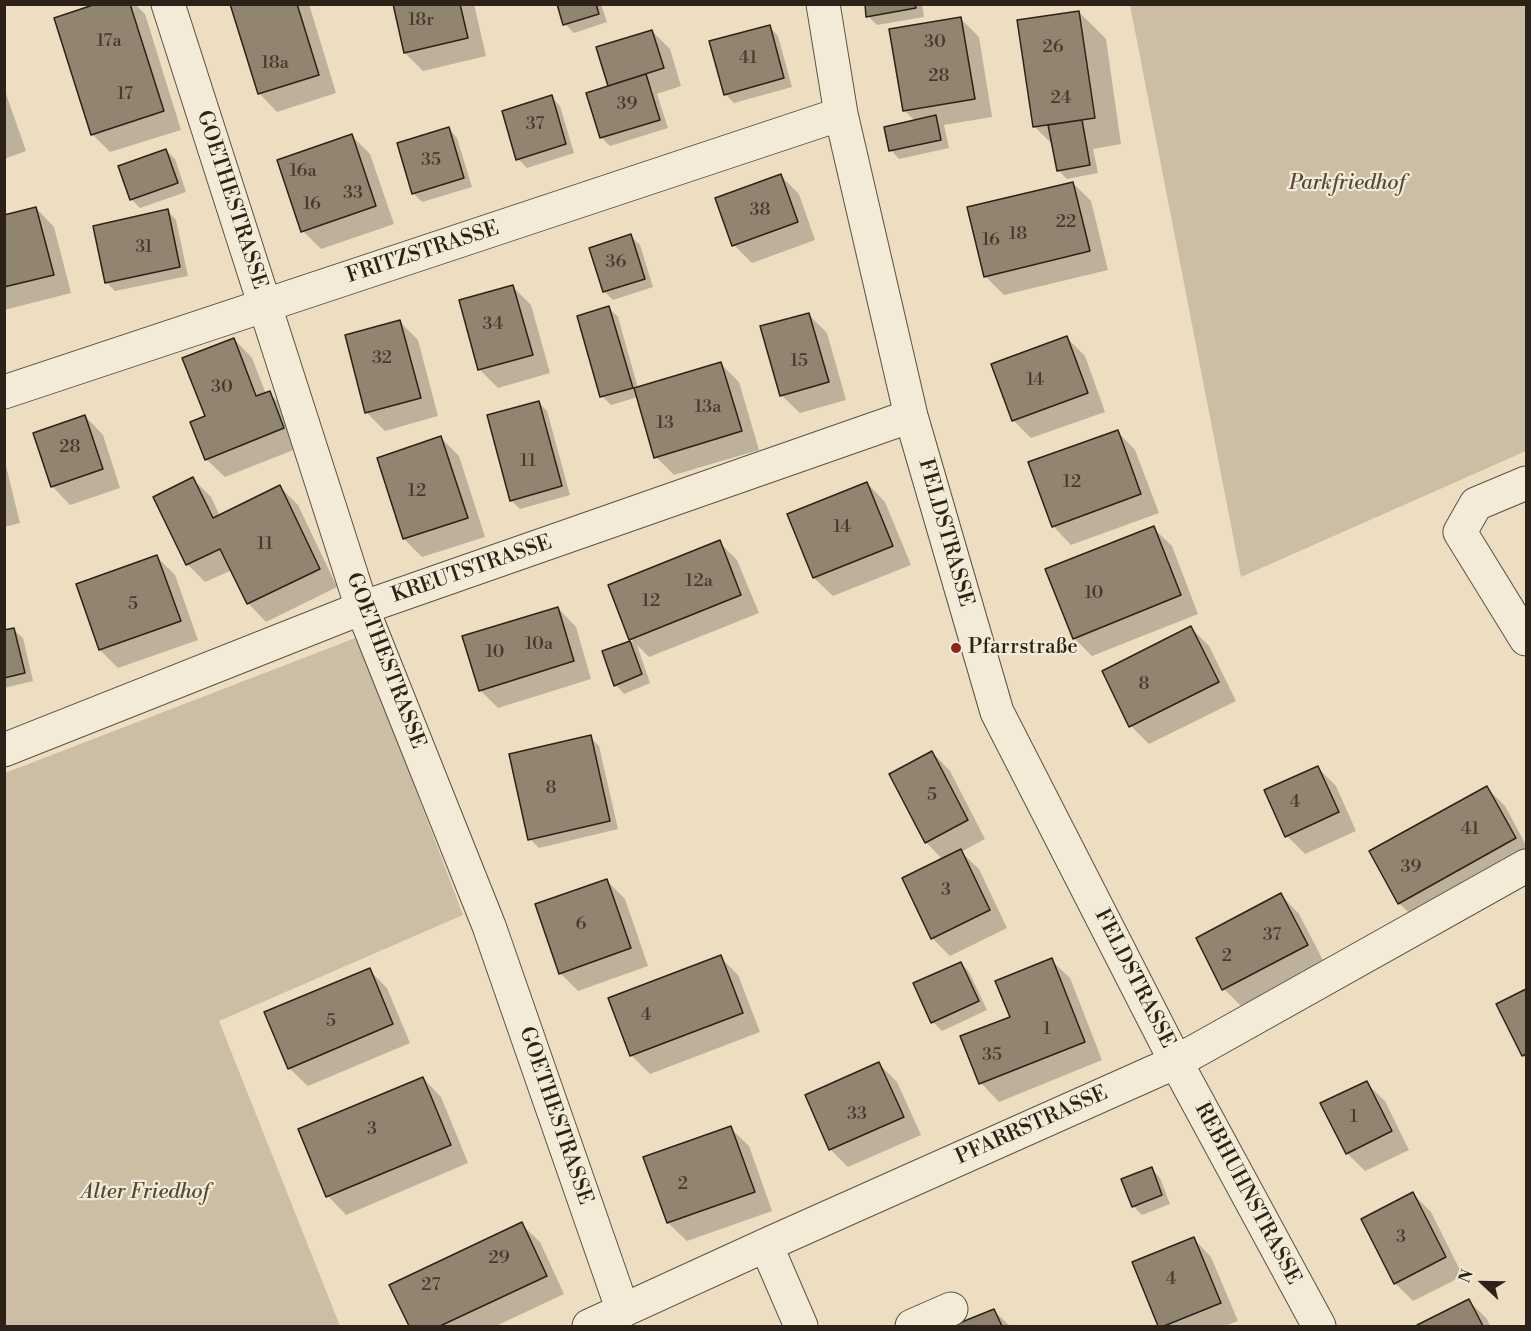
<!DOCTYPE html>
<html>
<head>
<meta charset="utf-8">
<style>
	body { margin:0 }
	#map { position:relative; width:1531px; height:1331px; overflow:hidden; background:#eddec2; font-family:"Libre Bodoni",serif }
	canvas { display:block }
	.frame { position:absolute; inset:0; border:6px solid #2d2217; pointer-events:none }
	.north { position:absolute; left:1453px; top:1253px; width:60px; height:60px; -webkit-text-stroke:4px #f3ead7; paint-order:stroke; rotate:292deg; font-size:16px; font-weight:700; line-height:24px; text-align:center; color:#2d2217 }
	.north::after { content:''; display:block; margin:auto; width:21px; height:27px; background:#2d2217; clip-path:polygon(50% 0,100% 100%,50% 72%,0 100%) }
</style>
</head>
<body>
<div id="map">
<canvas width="1531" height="1331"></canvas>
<div class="frame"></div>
<div class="north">N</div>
</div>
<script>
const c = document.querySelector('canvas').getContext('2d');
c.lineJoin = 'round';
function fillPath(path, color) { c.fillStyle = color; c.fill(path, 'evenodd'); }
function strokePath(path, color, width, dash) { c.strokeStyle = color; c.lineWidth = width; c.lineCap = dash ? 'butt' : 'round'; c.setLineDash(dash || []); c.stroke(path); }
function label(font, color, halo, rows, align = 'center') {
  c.font = font + ' "Libre Bodoni",serif'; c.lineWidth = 4.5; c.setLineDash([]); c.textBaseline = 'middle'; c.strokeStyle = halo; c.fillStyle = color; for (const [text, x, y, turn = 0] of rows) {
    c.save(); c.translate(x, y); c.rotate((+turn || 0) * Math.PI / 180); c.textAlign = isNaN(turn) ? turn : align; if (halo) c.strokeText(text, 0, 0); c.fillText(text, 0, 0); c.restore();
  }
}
fillPath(new Path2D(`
	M1130,5h396v446l-285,126z
	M358,637l105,278 -244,106 121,305h-335v-553z`), '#ccbea5');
fillPath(new Path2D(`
	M101,4h34l10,10 36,116 -71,22 -18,-18z
	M232,4h77l27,89 -59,19 -18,-19z
	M394,4h80l12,52 -63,15 -18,-18z
	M559,4h42l6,18 -33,11 -9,-9z
	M866,4h56l2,13 -47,8 -9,-9z
	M1079,12l27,27 15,105 -28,5 5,24 -31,6 -9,-9 -4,-24 -20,-20z
	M961,19l18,18 13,80 -48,8 5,23 -50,11 -8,-9 24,-29 -11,-11z
	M770,27l8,9 14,51 -58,16 -9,-9z
	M652,31l18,18 11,37 -24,8 11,34 -58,18 -9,-9 10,-50 -2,-2z
	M4,88l22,63 -22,8z
	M551,97l9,9 14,47 -47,15 -9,-9z
	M449,129l8,9 15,49 -50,15 -9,-9z
	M352,136l18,18 24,70 -73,25 -18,-18z
	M166,150l9,9 11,33 -46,16 -9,-9z
	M781,176l18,18 16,46 -63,23 -18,-18z
	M1073,183l18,18 17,69 -104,25 -19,-19z
	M36,208l18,19 17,66 -67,17v-94z
	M168,211l8,9 12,56 -73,15 -9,-9z
	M631,236l9,9 13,42 -40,13 -9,-9z
	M513,287l18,18 19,68 -52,15 -18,-18 -19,-69z
	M609,308l9,9 20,71 82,-25 19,19 20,68 -85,25 -18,-18 -18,-60 -27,8 -9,-9z
	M808,314l19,19 19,67 -46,13 -19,-18z
	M400,322l18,18 20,76 -53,15 -18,-18 -20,-77z
	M1067,338l18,18 20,56 -74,26 -18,-18z
	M234,339l18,19 14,36 3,-1 18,18 14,36 -76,30 -19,-18 1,-42z
	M539,403l8,8 23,84 -50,14 -9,-9z
	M85,416l18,19 17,53 -50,17 -18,-19z
	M1117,431l18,19 24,63 -88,32 -18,-19z
	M441,438l18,18 26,81 -63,20 -18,-18z
	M4,465l2,1 14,57 -16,4z
	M193,479l18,18 9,19 60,-29 18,18 39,82 -71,35 -18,-19 -16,-33 -27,12 -18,-18z
	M867,483l18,19 26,63 -78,31 -19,-18 -25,-63z
	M1153,528l19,18 26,68 -106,42 -18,-18z
	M719,542l18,18 22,53 -110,44 -12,-12 13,38 -26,11 -8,-9 -12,-33 29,-11 -2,-2z
	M157,557l18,18 23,65 -80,28 -18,-18 -22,-65z
	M558,608l18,19 15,52 -93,29 -18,-18z
	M1191,628l18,18 27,55 -87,43 -18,-18z
	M14,630l9,8 10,43 -29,7v-56z
	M590,737l9,9 19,83 -79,19 -9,-9z
	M932,752l18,19 35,68 -24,13 18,17 28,59 -57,28 -18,-18 11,-78 -17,-18z
	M1318,768l18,18 20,45 -51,23 -18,-18 -21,-45z
	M1487,788l18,18 21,39v16l-109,60 -18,-18z
	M607,881l18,18 23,67 -70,25 -18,-18z
	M1281,895l18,19 26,50 -83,43 -18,-18z
	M720,957l18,18 22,57 -110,42 -18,-18 -22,-57z
	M1051,960l19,18 32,82 -103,42 -18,-19 -19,-46 50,-20z
	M961,963l8,9 18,38 -45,21 -9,-9z
	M369,970l18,18 23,55 -102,43 -19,-18z
	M1526,991v68l-3,-3 -25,-51z
	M879,1064l18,18 24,53 -73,32 -18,-18z
	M423,1078l18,19 27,66 -122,52 -18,-19 -28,-66z
	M1366,1083l19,18 24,49 -44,21 -18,-18z
	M730,1128l19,18 23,65 -85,30 -19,-18 -23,-65z
	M1152,1169l8,9 10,26 -28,11 -9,-9z
	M1413,1194l18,18 32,64 -50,25 -18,-18z
	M521,1224l19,18 24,52 -68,32h-86l-19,-40z
	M1193,1238l18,19 27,64 -13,5h-65l-26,-63z
	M1469,1301l18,18 3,7h-70z
	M994,1311l16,15h-54z`), '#0003');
const building = new Path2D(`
	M96,4h34l34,107 -73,24 -37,-117z
	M230,4h67l22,71 -61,19z
	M393,4h67l8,34 -64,15z
	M557,4h39l3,10 -36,11z
	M865,4h50l1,4 -50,9z
	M1079,11l16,107 -62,9 -16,-107z
	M961,17l14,82 -72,12 -14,-82z
	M770,25l14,53 -60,17 -15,-54z
	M652,30l12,38 -56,18 -12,-39z
	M646,74l14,46 -60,18 -14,-45z
	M552,95l14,49 -50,16 -14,-49z
	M936,115l5,25 -52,11 -5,-24z
	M1082,120l8,45 -33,6 -9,-46z
	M449,127l15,51 -52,16 -15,-51z
	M352,134l24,72 -75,26 -24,-72z
	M166,149l12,34 -48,17 -12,-34z
	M781,174l17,48 -66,24 -17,-48z
	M1073,182l17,69 -106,26 -17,-70z
	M36,207l18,68 -50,12v-72z
	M168,209l12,58 -75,16 -12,-57z
	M631,234l14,45 -42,13 -14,-44z
	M513,285l20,70 -55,15 -19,-70z
	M609,306l24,82 -33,9 -23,-81z
	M809,313l20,69 -49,14 -20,-70z
	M400,320l21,78 -56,15 -20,-78z
	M1067,336l21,57 -76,28 -21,-57z
	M234,338l22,58 14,-5 14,37 -79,32 -15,-38 15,-6 -23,-58z
	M721,362l21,69 -88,27 -20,-70z
	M539,401l23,85 -52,15 -23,-86z
	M85,415l18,54 -52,18 -18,-54z
	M1118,430l23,64 -89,33 -24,-65z
	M441,436l27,82 -65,21 -26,-81z
	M193,477l20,41 67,-33 40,84 -73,35 -27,-55 -34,16 -33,-68z
	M867,482l26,64 -80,32 -26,-64z
	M1154,526l27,69 -108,44 -28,-70z
	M720,540l21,55 -112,45 -21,-55z
	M157,555l24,66 -82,29 -23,-66z
	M558,607l16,54 -95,30 -17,-55z
	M1191,626l28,56 -90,45 -27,-56z
	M14,628l11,45 -21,5v-48z
	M630,641l12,33 -28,12 -12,-35z
	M591,735l19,86 -82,19 -19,-86z
	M932,751l36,69 -43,23 -36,-69z
	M1318,766l21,46 -54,25 -21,-47z
	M1487,786l29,52 -118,66 -29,-53z
	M961,849l29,61 -59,29 -29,-61z
	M607,879l24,69 -72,26 -24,-70z
	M1281,893l27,52 -86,45 -26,-52z
	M721,955l22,58 -113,43 -22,-58z
	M1052,958l33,84 -106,42 -19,-48 50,-19 -15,-36z
	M961,962l18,39 -48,22 -18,-40z
	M370,968l23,56 -105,45 -24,-57z
	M1526,989v65l-4,2 -26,-52z
	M879,1062l25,55 -75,33 -24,-55z
	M423,1077l28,68 -125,52 -28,-68z
	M1367,1081l25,50 -46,23 -26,-51z
	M731,1126l24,66 -88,31 -24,-66z
	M1152,1167l10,28 -30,12 -11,-28z
	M1413,1192l33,65 -52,27 -33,-65z
	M522,1222l25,54 -107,50h-31l-20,-41z
	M1194,1237l27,66 -57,23h-6l-26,-64z
	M1469,1299l14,27h-65l-1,-1z
	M994,1309l8,17h-50z`);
fillPath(building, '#918470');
strokePath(building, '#2d2217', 1.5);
const minor = new Path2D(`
	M168,4l194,604 127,318 134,385
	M823,4l18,110 70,302 86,296 179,350 143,264
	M4,392l837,-278
	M1526,483l-50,21 -16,28 66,107
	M4,750l358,-142 549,-192
	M766,1245l35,81
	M589,1326l177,-81 410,-183 350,-196
	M912,1326l39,-17`);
strokePath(minor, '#5d5142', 35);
strokePath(minor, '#f3ead7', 33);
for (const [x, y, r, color] of [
	[956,648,6,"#8f2418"]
]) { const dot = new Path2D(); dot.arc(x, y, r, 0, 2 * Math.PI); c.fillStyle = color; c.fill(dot); strokePath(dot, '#f3ead7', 2); }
label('18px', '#463a2d', null, [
	["18r",421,21],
	["17a",109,42],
	["30",935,43],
	["26",1053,48],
	["41",748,59],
	["18a",275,64],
	["28",939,77],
	["17",125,95],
	["24",1061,99],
	["39",627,105],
	["37",535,125],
	["35",431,161],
	["16a",303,172],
	["33",353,194],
	["16",312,205],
	["38",760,211],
	["22",1066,223],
	["18",1018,235],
	["16",991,241],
	["31",144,248],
	["36",616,263],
	["34",493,325],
	["32",382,359],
	["15",799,362],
	["14",1035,381],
	["30",222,388],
	["13a",708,408],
	["13",665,424],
	["28",70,448],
	["11",528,462],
	["12",1072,483],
	["12",417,492],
	["14",842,528],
	["11",265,545],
	["12a",699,582],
	["10",1094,594],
	["12",651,602],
	["5",133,605],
	["10a",539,645],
	["10",495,653],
	["8",1144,685],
	["8",551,789],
	["5",932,796],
	["4",1295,803],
	["41",1470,830],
	["39",1411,868],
	["3",946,891],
	["6",581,925],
	["37",1272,936],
	["2",1227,957],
	["4",646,1016],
	["5",331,1022],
	["1",1047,1030],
	["35",992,1056],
	["33",857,1115],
	["1",1354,1118],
	["3",372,1130],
	["2",683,1185],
	["3",1401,1238],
	["29",499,1259],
	["4",1171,1280],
	["27",431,1286]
]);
label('italic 21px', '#55493a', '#f3ead7', [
	["Parkfriedhof",1347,184],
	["Alter Friedhof",145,1193]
]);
label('21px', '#2d2217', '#f3ead7', [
	["GOETHESTRASSE",231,200,72],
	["FRITZSTRASSE",423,253,-18],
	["FELDSTRASSE",945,533,74],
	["KREUTSTRASSE",472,570,-19],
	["GOETHESTRASSE",385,661,69],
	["FELDSTRASSE",1134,979,63],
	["GOETHESTRASSE",555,1116,71],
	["PFARRSTRASSE",1032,1126,-24],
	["REBHUHNSTRASSE",1247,1194,62]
]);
label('21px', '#2d2217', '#f3ead7', [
	["Pfarrstraße",968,648]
], 'left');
</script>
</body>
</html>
